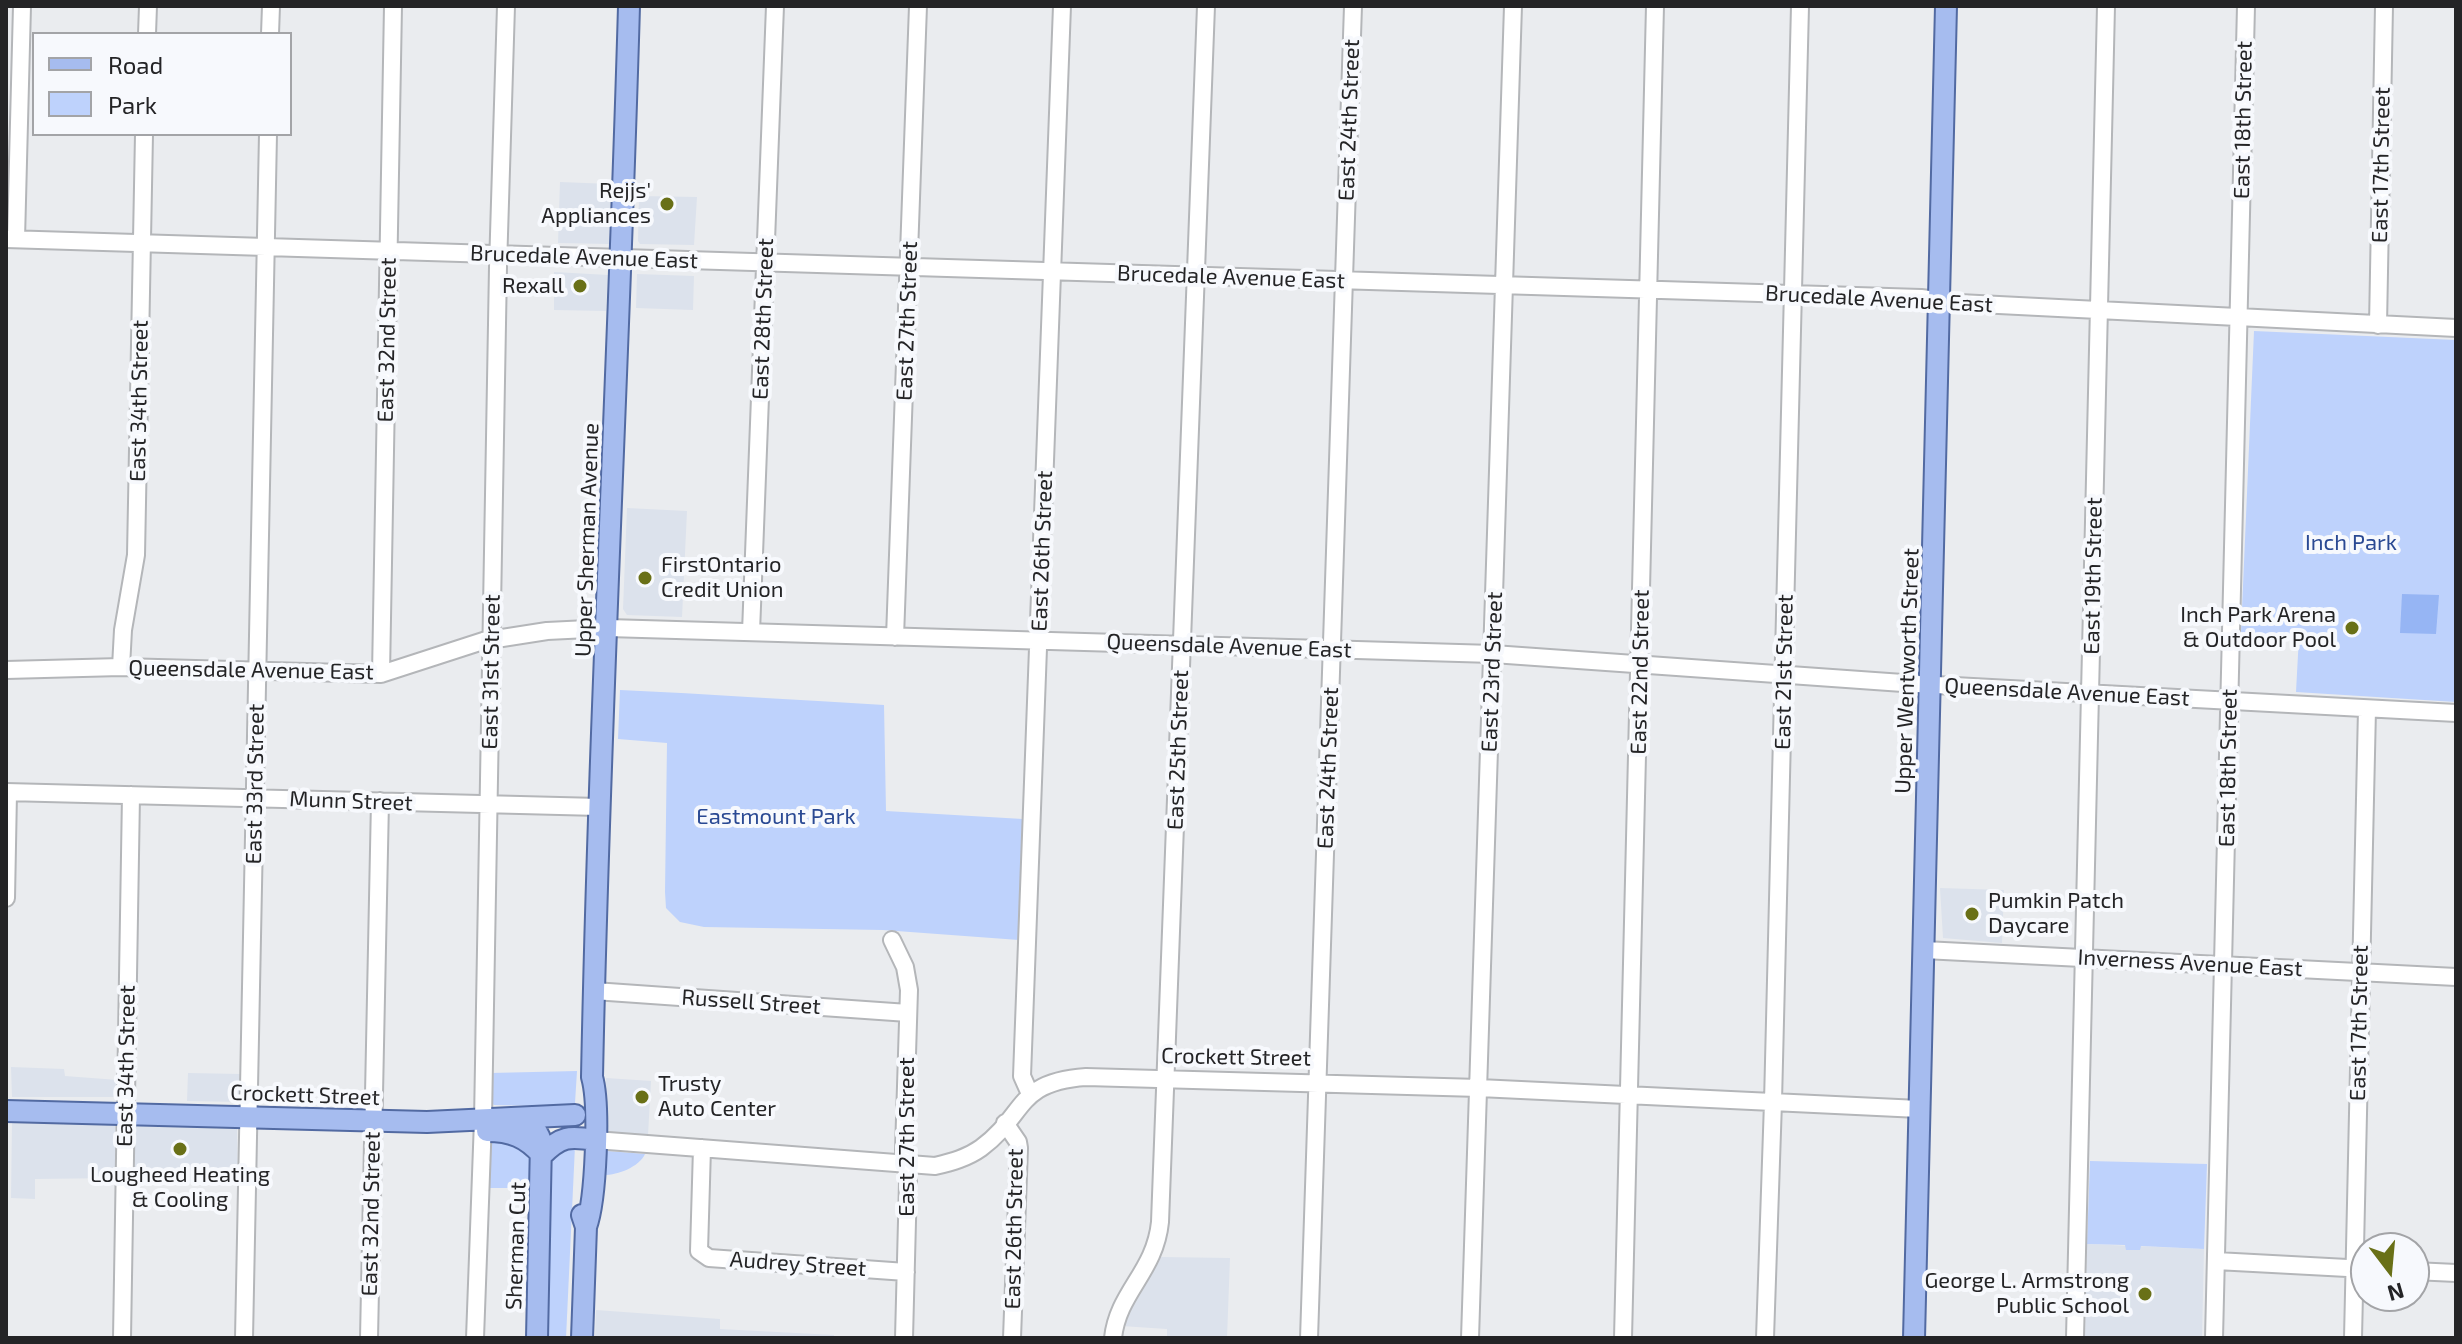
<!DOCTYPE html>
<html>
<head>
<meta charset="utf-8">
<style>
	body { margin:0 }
	#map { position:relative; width:2462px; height:1344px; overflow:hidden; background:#eaecef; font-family:"Exo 2",sans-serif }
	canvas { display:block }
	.frame { position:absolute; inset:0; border:8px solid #242426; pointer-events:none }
	.legend { position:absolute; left:32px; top:32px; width:260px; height:104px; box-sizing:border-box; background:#f7f9fd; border:2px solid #a3a4a7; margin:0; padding:10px 14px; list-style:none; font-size:24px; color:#242426 }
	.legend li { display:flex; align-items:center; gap:16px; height:40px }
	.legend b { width:40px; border:2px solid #a3a4a7 }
	.north { position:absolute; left:2350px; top:1232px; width:80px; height:80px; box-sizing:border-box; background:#f7f9fd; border:2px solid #a3a4a7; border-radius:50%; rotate:164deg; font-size:22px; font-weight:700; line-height:32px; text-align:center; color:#242426 }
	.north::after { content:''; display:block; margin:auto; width:28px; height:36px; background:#697017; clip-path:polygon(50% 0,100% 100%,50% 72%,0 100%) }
</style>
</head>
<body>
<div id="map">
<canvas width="2462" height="1344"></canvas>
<div class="frame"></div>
<ul class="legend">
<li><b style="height:10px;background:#a6bcef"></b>Road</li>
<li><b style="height:22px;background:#bed2fc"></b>Park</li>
</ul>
<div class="north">N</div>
</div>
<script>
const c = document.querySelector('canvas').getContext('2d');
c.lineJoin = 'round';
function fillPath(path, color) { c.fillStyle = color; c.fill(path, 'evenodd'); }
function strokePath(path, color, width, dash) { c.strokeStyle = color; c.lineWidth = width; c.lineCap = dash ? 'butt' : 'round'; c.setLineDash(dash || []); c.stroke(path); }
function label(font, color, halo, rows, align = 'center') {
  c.font = font + ' "Exo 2",sans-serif'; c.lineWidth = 8; c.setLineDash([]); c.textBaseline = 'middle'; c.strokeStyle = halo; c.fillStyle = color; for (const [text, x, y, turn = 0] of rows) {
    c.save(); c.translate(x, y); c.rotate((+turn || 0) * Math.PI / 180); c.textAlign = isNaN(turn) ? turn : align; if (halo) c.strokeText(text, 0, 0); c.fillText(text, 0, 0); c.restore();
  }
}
fillPath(new Path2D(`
	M560,182l51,2 -2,60 -51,-1z
	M639,196l58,1 -3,48 -54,-1 -2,-3z
	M554,272l54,3 -2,36 -52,-1z
	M637,274l57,2 -1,34 -57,-2z
	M627,508l60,3 -5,106 -55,-2 -4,-6z
	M1940,888l64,2 -2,53 -59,-5z
	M11,1067l53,2 1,7 53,4 -2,17h-104z
	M188,1073l53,1 -1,28 -53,-1z
	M606,1078l45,3 -3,54 -40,-3 -4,-5z
	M12,1120l103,2 1,56 -81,1v20l-24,-1z
	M133,1122l104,6 1,54 -107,-1z
	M2087,1244l117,5 -2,89h-117z
	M1161,1257l69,1 -3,80h-60v-9l-45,-3z
	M596,1310l124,9v10l114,6v3h-239z`), '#dce2ec');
fillPath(new Path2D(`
	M2254,331l202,9v362l-160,-10 3,-56 -58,-4z
	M620,690c88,4 176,10 264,15l2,106 137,8 -4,121 -136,-10 -179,-3 -24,-5 -14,-14 -1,-16 2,-149 -49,-4z
	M577,1071l-2,32 -3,4 -78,-2 -3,-2 -1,-30z
	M494,1137l36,13 5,38h-47l1,-45z
	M575,1146l-9,192h-20l4,-179 3,-7z
	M607,1151l38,3c-6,13 -27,21 -41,21v-22z
	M2090,1161l117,3 -3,85 -63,-3 -1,4h-14l-1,-5 -38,-1z`), '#bed2fc');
fillPath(new Path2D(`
	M2402,594l37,1 -3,39 -36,-1z`), '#96b5f4');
const minor = new Path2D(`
	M147,34l1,-28
	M270,34l1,-28
	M6,239l1915,59 38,5 497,25
	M16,239l6,-233
	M2378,325l6,-319
	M751,632l24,-626
	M895,637l23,-631
	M121,667l2,-37 13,-75 8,-421
	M6,670l115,-3 260,7 102,-33 64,-10 61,-3 885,26 424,30 539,29
	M381,674l12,-668
	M6,792l593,15
	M6,898l2,-105
	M892,940l13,27 4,23 -5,160 4,32 -4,156
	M1924,950l532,27
	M594,991l314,22
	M1030,1094l-8,-18 40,-1070
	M1005,1123l13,19 1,6 -7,190
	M595,1140l340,26c17,-4 32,-8 46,-18 46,-34 34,-66 105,-71l393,11 440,21
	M702,1148l-3,103 10,7 197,14
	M2216,1261l150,8
	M2414,1271l42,2
	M122,1338l9,-543
	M244,1338l24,-1204
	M369,1338l11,-537
	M475,1338l8,-218 15,-853 8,-261
	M1113,1338c5,-46 42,-66 47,-116l46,-1216
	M1309,1338l44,-1332
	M1470,1338l43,-1332
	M1623,1338l32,-1332
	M1765,1338l8,-236 27,-1096
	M2075,1338l31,-1332
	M2214,1338l32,-1332
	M2353,1338l14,-629`);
const major = new Path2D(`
	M6,1111l421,11 148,-7
	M513,1119c14,3 24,7 28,23l-4,196
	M487,1131c24,0 39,6 55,24
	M542,1155c19,-19 27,-19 53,-15
	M586,1227c10,-27 14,-122 6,-150 7,-357 27,-714 37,-1071
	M582,1338l4,-111 -4,-12
	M1914,1338l32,-1332`);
strokePath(minor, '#b4b6b9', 20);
strokePath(major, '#526aa2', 24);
strokePath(minor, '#fff', 16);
strokePath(major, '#a6bcef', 20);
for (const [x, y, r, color] of [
	[667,204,8,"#697017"],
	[580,286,8,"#697017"],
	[645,578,8,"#697017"],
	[2352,628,8,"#697017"],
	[1972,914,8,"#697017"],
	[642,1097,8,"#697017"],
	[180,1149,8,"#697017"],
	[2145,1294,8,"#697017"]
]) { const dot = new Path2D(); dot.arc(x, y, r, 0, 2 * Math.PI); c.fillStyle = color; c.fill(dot); strokePath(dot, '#f7f9fd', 3); }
label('22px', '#242426', '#f7f9fd', [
	["East 24th Street",1349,120,-88],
	["East 18th Street",2243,120,-89],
	["East 17th Street",2381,165,-89],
	["Brucedale Avenue East",584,257,2],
	["Brucedale Avenue East",1231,277,2],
	["Brucedale Avenue East",1879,299,3],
	["East 28th Street",763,319,-88],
	["East 27th Street",907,321,-88],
	["East 32nd Street",387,340,-89],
	["East 34th Street",139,401,-89],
	["Upper Sherman Avenue",587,540,-88],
	["East 26th Street",1042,551,-88],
	["East 19th Street",2093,576,-89],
	["Queensdale Avenue East",1229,646,2],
	["Queensdale Avenue East",251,670,1],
	["Upper Wentworth Street",1907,671,-88],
	["East 31st Street",491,672,-89],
	["East 23rd Street",1492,672,-88],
	["East 22nd Street",1640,672,-89],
	["East 21st Street",1784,672,-89],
	["Queensdale Avenue East",2067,692,3],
	["East 25th Street",1178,750,-88],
	["East 24th Street",1328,768,-88],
	["East 18th Street",2228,768,-89],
	["East 33rd Street",255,784,-89],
	["Munn Street",351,801,2],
	["Inverness Avenue East",2190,963,3],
	["Russell Street",751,1002,4],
	["East 17th Street",2359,1023,-89],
	["Crockett Street",1236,1057,1],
	["East 34th Street",126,1066,-89],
	["Crockett Street",305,1095,2],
	["East 27th Street",907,1137,-90],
	["East 32nd Street",371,1214,-89],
	["East 26th Street",1014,1229,-89],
	["Sherman Cut",516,1246,-88],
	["Audrey Street",798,1264,4]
]);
label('22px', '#242426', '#f7f9fd', [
	["Rejjs'",651,191],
	["Appliances",651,216],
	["Rexall",564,286],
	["FirstOntario",661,565,"left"],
	["Credit Union",661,590,"left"],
	["Inch Park Arena",2336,615],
	["& Outdoor Pool",2336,640],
	["Pumkin Patch",1988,901,"left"],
	["Daycare",1988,926,"left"],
	["Trusty",658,1084,"left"],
	["Auto Center",658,1109,"left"],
	["Lougheed Heating",180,1175,"center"],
	["& Cooling",180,1200,"center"],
	["George L. Armstrong",2129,1281],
	["Public School",2129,1306]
], 'right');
label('22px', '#2a4993', '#f7f9fd', [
	["Inch Park",2351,543],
	["Eastmount Park",776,817]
]);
</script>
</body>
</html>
